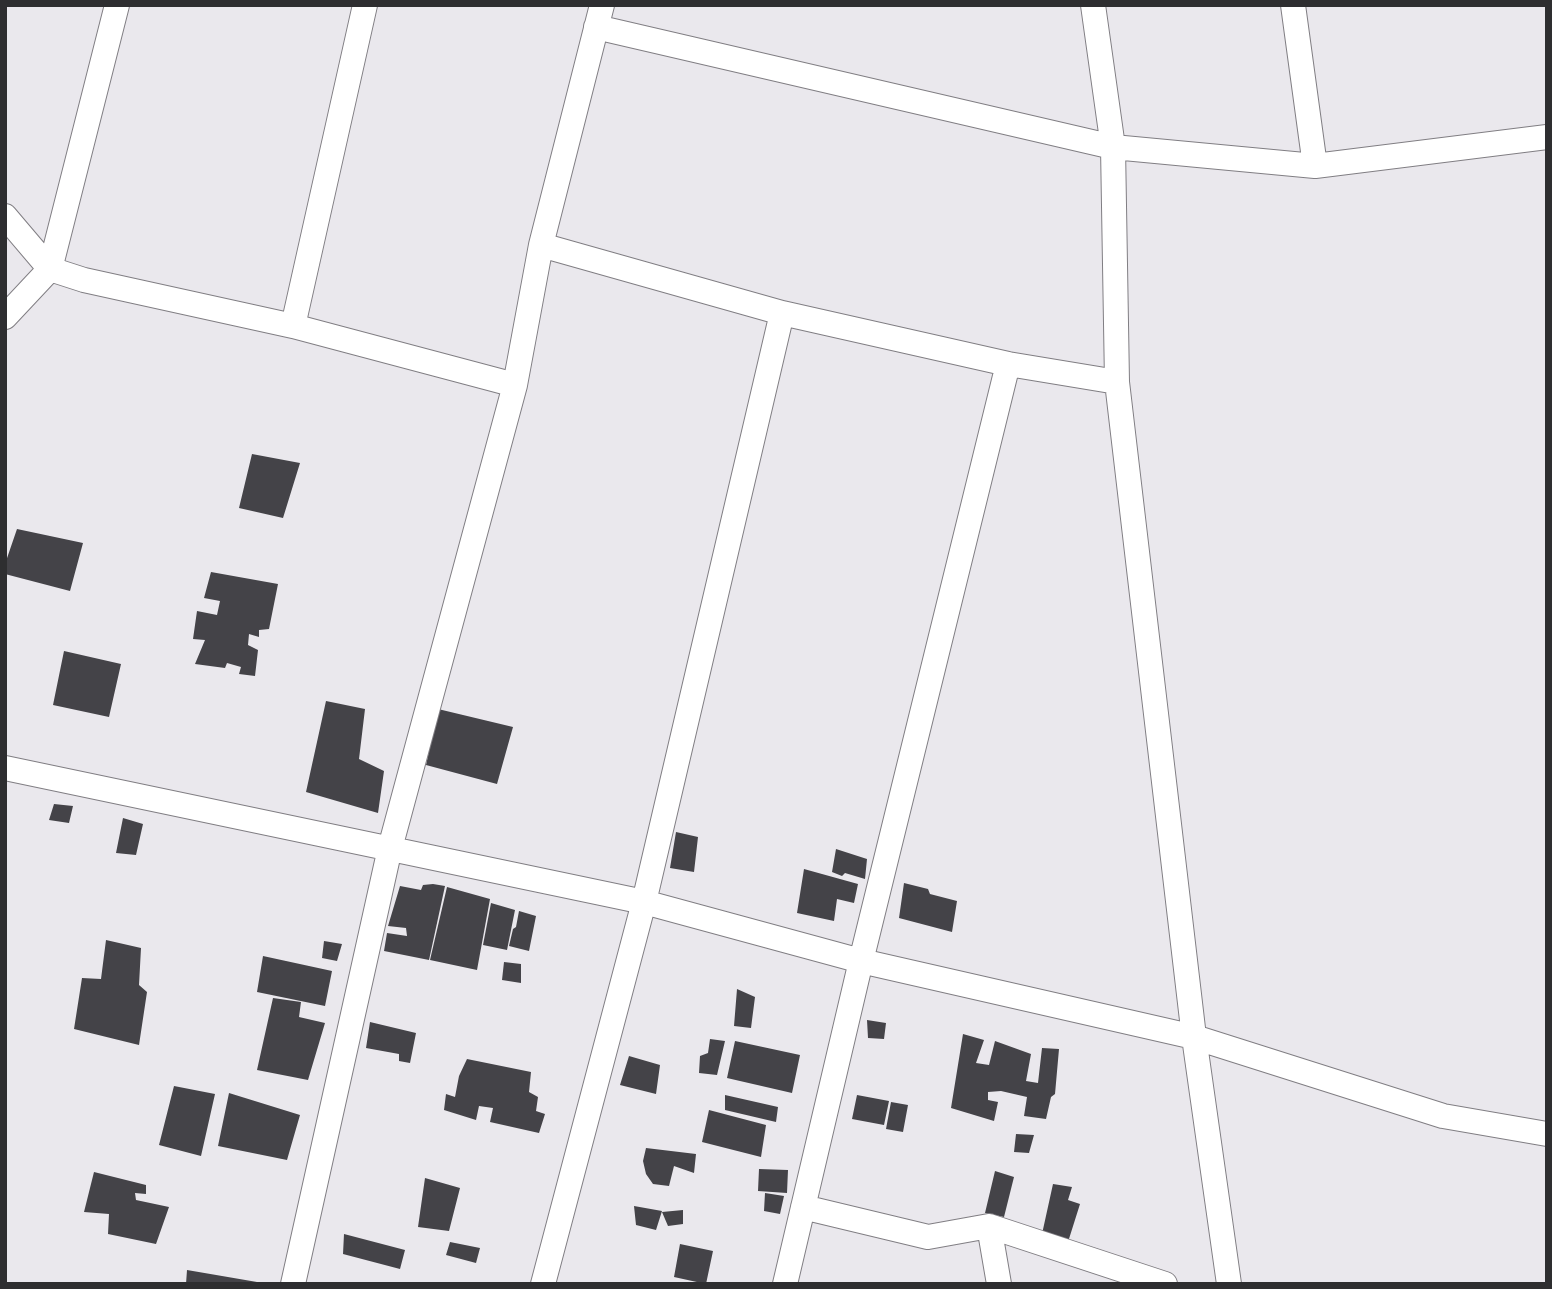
<!DOCTYPE html>
<html>
<head>
<meta charset="utf-8">
<style>
	body { margin:0 }
	#map { position:relative; width:1552px; height:1289px; overflow:hidden; background:#eae8ed; font-family:"Playfair Display",serif }
	canvas { display:block }
	.frame { position:absolute; inset:0; border:7px solid #2e2e30; pointer-events:none }
</style>
</head>
<body>
<div id="map">
<canvas width="1552" height="1289"></canvas>
<div class="frame"></div>
</div>
<script>
const c = document.querySelector('canvas').getContext('2d');
c.lineJoin = 'round';
function fillPath(path, color) { c.fillStyle = color; c.fill(path, 'evenodd'); }
function strokePath(path, color, width, dash) { c.strokeStyle = color; c.lineWidth = width; c.lineCap = dash ? 'butt' : 'round'; c.setLineDash(dash || []); c.stroke(path); }
fillPath(new Path2D(`
	M252,454l48,9 -17,55 -44,-10z
	M17,529l66,14 -13,48 -65,-17v-10z
	M211,572l67,12 -9,45 -10,1v7l-10,-3 -1,11 10,5 -3,26 -16,-2 2,-7 -14,-4 -2,5 -30,-4 10,-24 -12,-1 4,-28 20,4 3,-14 -16,-3z
	M64,651l57,13 -12,53 -56,-12z
	M326,701l39,8 -6,50 25,12 -6,42 -72,-21z
	M438,709l75,18 -16,57 -71,-19z
	M54,804l19,2 -4,17 -20,-3z
	M123,818l20,6 -7,31 -20,-2z
	M676,832l22,5 -4,35 -24,-4z
	M836,849l31,10 -2,20 -20,-6 -3,3 -10,-4z
	M804,869l54,15 -4,19 -17,-4 -3,22 -37,-8z
	M904,883l24,6 2,5 27,7 -5,31 -53,-14z
	M433,884l12,2 -16,74 -45,-9 3,-18 20,3 -1,-8 -18,-2 12,-40 21,4 2,-5z
	M447,887l43,12 -13,71 -47,-10z
	M491,903l24,7 -8,40 -24,-5z
	M519,911l17,5 -7,35 -20,-5 4,-17 3,-2z
	M106,940l35,8 -2,37 8,7 -8,53 -65,-16 8,-51 19,1z
	M324,941l18,3 -5,17 -15,-3z
	M263,956l69,15 -7,35 -68,-14z
	M504,962l17,2v19l-19,-3z
	M737,989l18,8 -4,31 -17,-2z
	M273,998l28,4 -2,15 26,6 -17,57 -51,-10z
	M867,1020l19,3 -2,16 -16,-1z
	M370,1022l46,11 -6,30 -11,-2v-7l-33,-6z
	M963,1034l21,6 -8,23 13,2 6,-24 36,13 -5,27 12,2 4,-35 17,1 -4,45 -4,3 -5,22 -22,-3 3,-19 -26,-6 -13,1v8l10,2 -4,19 -43,-13z
	M710,1039l15,2 -8,34 -18,-2 1,-17 8,-3z
	M735,1041l65,14 -8,38 -65,-15z
	M629,1056l31,9 -4,29 -36,-9z
	M467,1059l64,13 -2,20 9,5 -2,14 9,3 -6,19 -49,-11 3,-14 -14,-2 -3,14 -32,-10 2,-16 9,3 4,-21z
	M174,1086l41,8 -14,62 -42,-11z
	M229,1093l71,22 -13,45 -69,-14z
	M725,1095l53,12 -2,15 -51,-12z
	M857,1095l32,6 -5,24 -32,-6z
	M891,1102l17,3 -5,27 -17,-3z
	M709,1110l57,15 -5,32 -59,-15z
	M1016,1134l18,1 -5,18 -15,-1z
	M646,1148l50,6 -2,19 -20,-7 -5,20 -16,-2 -7,-10 -3,-13z
	M759,1169l29,1 -1,23 -29,-2z
	M995,1171l19,6 -10,40 -19,-4z
	M94,1172l52,13v9l-11,-1 1,7 33,7 -13,37 -48,-10 1,-20 -25,-2z
	M425,1178l35,10 -11,43 -31,-4z
	M1053,1184l19,3 -4,13 12,4 -12,38 -26,-8z
	M765,1193l19,3 -4,18 -16,-3z
	M634,1206l28,5 -6,19 -20,-5z
	M683,1210v14l-15,2 -6,-14z
	M344,1234l61,16 -5,19 -57,-15z
	M450,1242l30,6 -4,15 -30,-8z
	M680,1244l33,7 -7,33 -32,-7z
	M187,1270l70,12v2h-71z`), '#444348');
const street = new Path2D(`
	M1093,5l20,142 4,235 77,655 35,247
	M1293,5l22,161
	M596,27l517,120 202,19 232,-29
	M5,216l45,53 34,11 209,46 222,59
	M541,245l241,68 226,51 109,18
	M5,317l45,-48 67,-264
	M293,326l72,-321
	M5,768l639,134 217,59 333,76 249,79 104,18
	M803,1207l125,30 61,-11 176,58
	M989,1226l10,58
	M293,1284l97,-436 125,-463 26,-140 61,-240
	M543,1284l101,-382 138,-589
	M785,1284l76,-323 147,-597`);
strokePath(street, '#807e83', 26);
strokePath(street, '#fff', 24);
</script>
</body>
</html>
